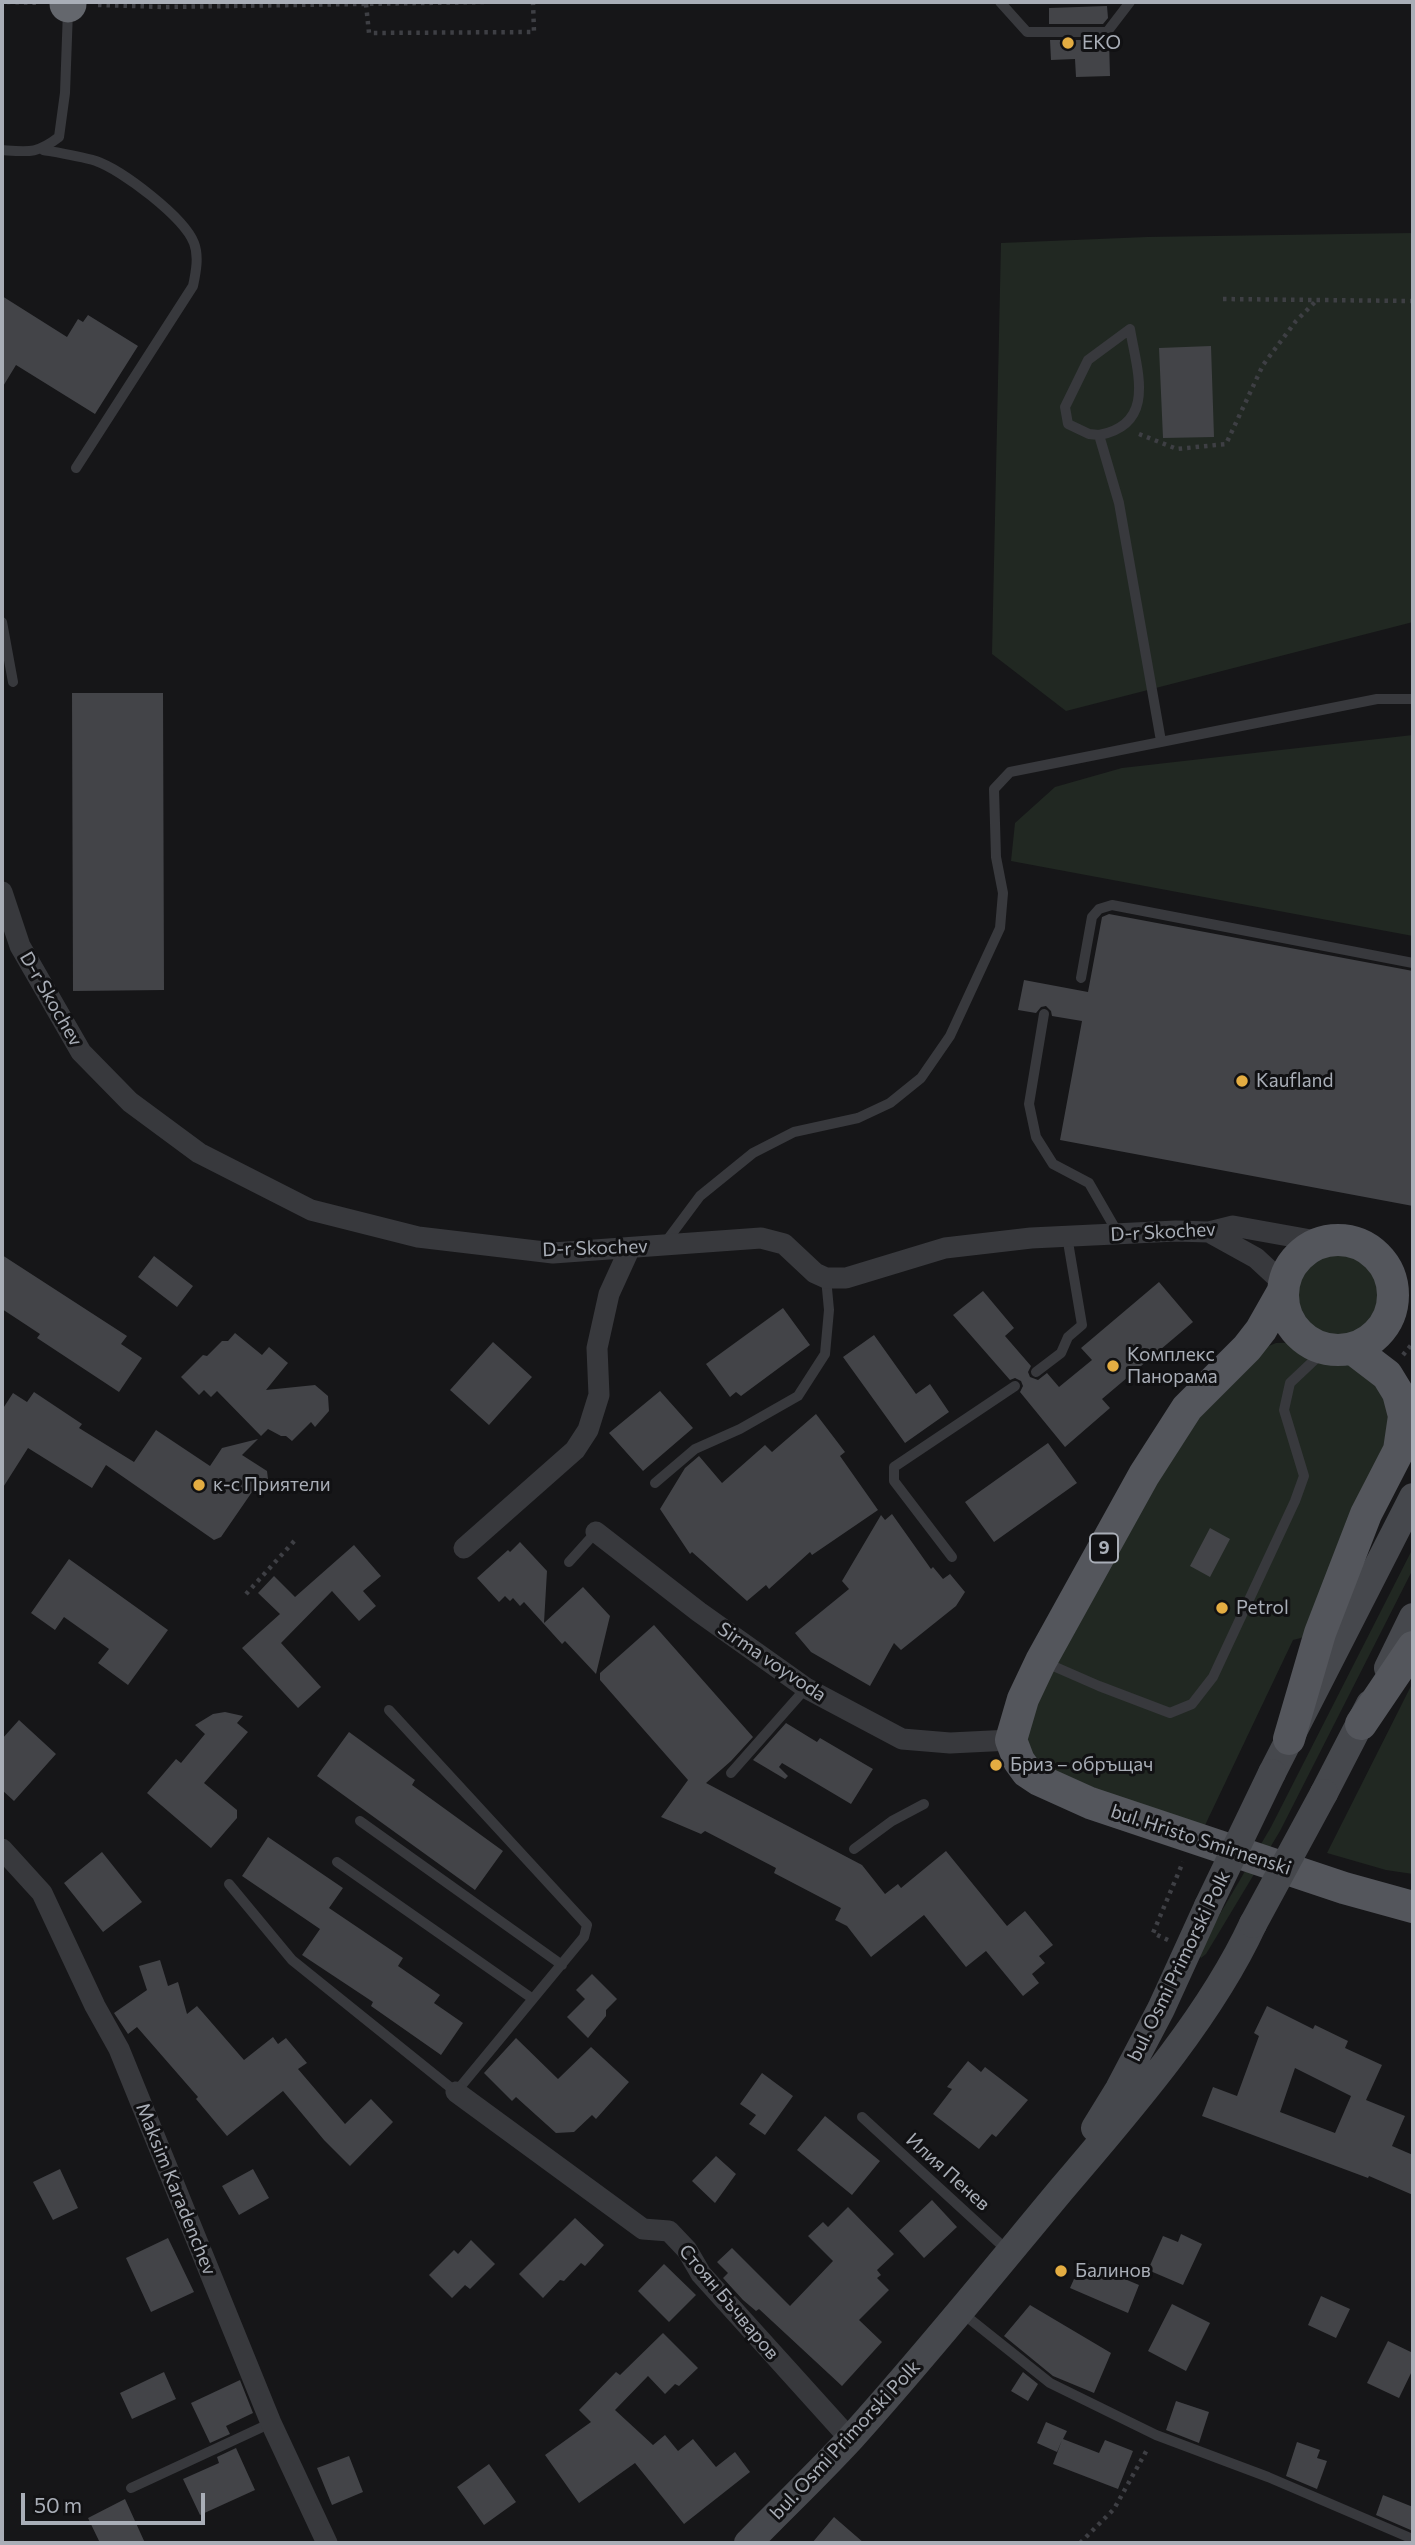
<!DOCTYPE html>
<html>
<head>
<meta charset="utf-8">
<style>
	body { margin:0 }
	#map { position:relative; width:1415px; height:2545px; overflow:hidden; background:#161618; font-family:Commissioner,sans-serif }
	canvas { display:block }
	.frame { position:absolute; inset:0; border:4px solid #a9aeb7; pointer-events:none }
	.scale { position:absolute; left:21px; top:2493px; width:184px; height:32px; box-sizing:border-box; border:4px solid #a9aeb7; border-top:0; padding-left:9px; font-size:21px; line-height:24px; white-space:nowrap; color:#a9aeb7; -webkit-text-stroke:5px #111113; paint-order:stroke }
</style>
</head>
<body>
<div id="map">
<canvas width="1415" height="2545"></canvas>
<div class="frame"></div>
<div class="scale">50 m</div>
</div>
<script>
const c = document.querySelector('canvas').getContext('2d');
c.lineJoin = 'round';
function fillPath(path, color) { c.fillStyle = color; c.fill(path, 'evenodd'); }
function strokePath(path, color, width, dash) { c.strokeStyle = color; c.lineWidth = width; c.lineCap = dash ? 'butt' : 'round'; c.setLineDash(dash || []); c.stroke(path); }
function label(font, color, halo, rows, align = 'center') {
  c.font = font + ' Commissioner,sans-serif'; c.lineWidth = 6; c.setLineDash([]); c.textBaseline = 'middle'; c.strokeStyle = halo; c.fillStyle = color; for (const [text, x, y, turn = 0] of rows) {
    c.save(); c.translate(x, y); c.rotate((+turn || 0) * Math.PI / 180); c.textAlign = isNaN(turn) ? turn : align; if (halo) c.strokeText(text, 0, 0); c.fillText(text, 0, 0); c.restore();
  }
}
fillPath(new Path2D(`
	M1413,233v389l-347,89 -74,-57 9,-411 146,-6z
	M1413,735v201l-402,-75 4,-38 40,-36 67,-19z
	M1334,1240c47,1 79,50 47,90 -8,9 -18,14 -28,19l51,67 -84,217 -27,7 -95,200 -159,-60 -24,-60 129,-245 113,-124 19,-8 32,-1c-42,-35 -29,-93 26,-102z
	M1413,1548v21l-133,262 -74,123 -5,4 -4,-5 74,-126z
	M1413,1682v192l-27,-4 -59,-17z`), '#212822');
fillPath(new Path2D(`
	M1107,6l1,12 -5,6h-54v-16z
	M1050,40h59l1,36 -34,1 -1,-18 -24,1z
	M2,296l65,41 11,-18 5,3 5,-7 50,31 -43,68 -79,-49 -14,23z
	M1211,346l3,91 -51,1 -4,-90z
	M72,693h91l1,297 -91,1z
	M1109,914l304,57v235l-353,-66 22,-119 -30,-5 -1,-5 -5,-5 -5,1 -5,6 -18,-3 6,-30 64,12 14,-75z
	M2,1255l125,81 -6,8 21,14 -23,34 -82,-54 3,-4 -38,-25z
	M154,1256l39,30 -16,21 -39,-30z
	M1159,1282l34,40 -91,77 8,9 -45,39 -45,-55 3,-6 -2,-5 -6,-3 -5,2 -57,-65 30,-24 31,37 -9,8 26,30 -3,6 2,5 8,3 9,-7 12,14 33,-27 -11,-12z
	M783,1308l27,37 -69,51 -5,-4 -6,5 -24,-33z
	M235,1333l27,22 7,-8 19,16 -22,27 49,-5 13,11 1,15 -14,16 -4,-5 -19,19 -6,-5h-5l-13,-7 -7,7 -44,-45 -6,6 -7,-7 -5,5 -18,-18 22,-22 4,1 15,-15h6z
	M874,1335l42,59 14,-10 19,28 -44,31 -62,-86z
	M493,1342l39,35 -43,48 -39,-35z
	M660,1391l33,37 -50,43 -34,-38z
	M34,1392l48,32 -3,4 55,34 22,-32 54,36 12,-18 36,-9 -16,16 25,16 1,8 -7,11 -9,2 -31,45 -7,3 -108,-75 -14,23 -64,-40 -26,41v-79l11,-17 14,9z
	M816,1414l29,38 -5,4 38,54 -66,45 -2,-3 -41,37 -3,-4 -19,16 -55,-49 -2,2 -30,-45 25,-41 14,-12 23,27 43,-38 7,7z
	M1048,1443l29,40 -83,59 -29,-40z
	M892,1514l39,55 2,-2 10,12 7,-5 15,18 -9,14 -55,44 -7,-7 -24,43 -59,-34 -16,-19 54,-44 -7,-8 39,-66 4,5z
	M1210,1528l20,11 -20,38 -20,-11z
	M520,1542l27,29 -3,52 39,-36 27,29 -14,58 -31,-33 -3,3 -38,-42 -4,4 -7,-8 -3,3 -5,-5 -6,6 -22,-24 31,-28 2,2z
	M354,1545l27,31 -18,15 13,15 -17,15 -27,-30 -51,52 40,44 -23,21 -56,-60 38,-34 -22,-21 16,-17 21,21z
	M69,1559l99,71 -40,55 -30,-22 11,-14 -45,-32 -9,13 -24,-17z
	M654,1625l99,112 -22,24 -25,22 156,82 23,29 13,-10 3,4 45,-37 61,75 18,-15 28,34 -14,11 6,7 -13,11 7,9 -16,13 -37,-45 -20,16 -42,-52 -53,42 -24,-31 -12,-6 6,-12 -67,-35 2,-5 -71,-37 -4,3 -40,-17 27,-37 -88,-100v-7z
	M225,1712l18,4 -6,7 11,9 -44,51 33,27v8l-26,30 -64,-55 29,-34 5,4 24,-29 -10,-9 18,-11z
	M19,1720l37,34 -42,47 -12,-11v-51z
	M786,1723l31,19 3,-4 53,31 -22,35 -69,-41 -3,4 9,9 -3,3 -32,-19z
	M349,1732l66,48 -3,5 91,66 -28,39 -158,-114z
	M268,1837l75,51 -14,20 74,50 -5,8 42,29 -6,8 29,20 -22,32 -70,-49 2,-4 -71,-47 18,-26 -78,-53z
	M102,1852l40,50 -39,30 -39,-49z
	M160,1960l8,26 10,-4 9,32 10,-8 47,54 29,-23 5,7 8,-6 21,25 -9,6 47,55 26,-25 22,23 -43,44 -26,-26 -41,-49 -56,45 -31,-37 2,-2 -61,-70 -9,7 -14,-21 33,-23 -8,-24z
	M592,1974l25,25 -11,11v6l-18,22 -21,-21 18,-18 -9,-9z
	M1267,2006l46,23 2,-4 33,16 -3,7 37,17 -16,35 39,16 -13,30 21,9v40l-44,-19 -1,2 -166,-62 11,-29 24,9 22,-60 -5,-3zM1295,2068l56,28 -16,37 -55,-21z
	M516,2038l42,41 33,-32 38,35 -33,37 -4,-4 -18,17 -18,1 -40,-36 -4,4 -28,-28z
	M968,2061l13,11 4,-5 43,33 -32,37 -4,-3 -13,15 -46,-35 19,-25 -5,-2z
	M762,2073l31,23 -28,39 -16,-11 7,-9 -16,-11z
	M825,2116l55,45 -28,34 -55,-45z
	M716,2156l20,18 -21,29 -23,-22z
	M60,2169l18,39 -25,12 -20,-38z
	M253,2169l16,29 -30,17 -17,-29z
	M932,2200l25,27 -33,31 -25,-27z
	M848,2207l46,47 -17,16 4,5 -4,3 12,12 -30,30 23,22 -40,44 -83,-77 -3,2 -13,-11 -20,-22 5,-5 -11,-11 15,-14 58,58 43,-45 -25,-25 15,-14 5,5z
	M575,2218l29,27 -19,21 -4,-3 -17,18 -4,-1 -17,18 -24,-24z
	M1181,2234l21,10 -19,41 -35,-15 15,-34 15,6z
	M168,2238l26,54 -43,20 -25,-54z
	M471,2240l24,24 -25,25 -5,-4 -13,13 -23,-23 25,-25 4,4z
	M1082,2261l57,24 -11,28 -58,-25z
	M664,2264l32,31 -27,27 -31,-31z
	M1321,2296l29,13 -14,29 -28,-13z
	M1172,2304l38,19 -24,48 -38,-20z
	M1030,2305l81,48 -17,40 -41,-17 -49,-40z
	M663,2333l35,35 -19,18 -4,-2 -10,10 -17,-18 -33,34 38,35 12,-10 13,16 15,-12 23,28 19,-15 15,20 -66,52 -49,-61 -56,40 -34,-48 46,-33 -12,-12 37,-38 4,3z
	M1388,2341l25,12v16l-14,29 -32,-15z
	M164,2372l12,27 -44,20 -12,-26z
	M1023,2372l15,12 -10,17 -17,-10z
	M240,2380l13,33 -27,13 4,8 -20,9 -19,-40z
	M1176,2401l33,11 -10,31 -33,-13z
	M1046,2422l21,9 -4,8 36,14 6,-13 28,11 -15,38 -65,-25 9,-24 -5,12 -20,-9z
	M1297,2442l23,8 -3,8 10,3 -10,28 -31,-13z
	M236,2448l19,42 -55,25 -17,-36 36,-16 -2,-6z
	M349,2456l14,36 -31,13 -15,-37z
	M489,2464l27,38 -32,23 -27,-38z
	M1383,2495l30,12v24l-37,-16z
	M125,2499l20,44h-45l-12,-25z
	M834,2517l30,26h-52z`), '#434448');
strokePath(new Path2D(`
	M7,2l34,1
	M366,4l3,29 165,-1 -1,-30
	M98,5l67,2 321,-5
	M1223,299l190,2
	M1139,434l38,15 49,-5 37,-79 33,-44 21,-21
	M1403,1355l10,-12
	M246,1594l51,-56
	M1168,1940l-15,-7 30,-71
	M1080,2543l34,-34 34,-61`), '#3e3f44', 4.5, [3.5, 5]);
strokePath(new Path2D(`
	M1000,2l27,30h80l23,-30
	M2,150c27,2 35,4 57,-13l6,-44 3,-83
	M43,150c17,3 36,6 53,11 26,9 88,56 98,82 5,13 2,29 -1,43l-117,182
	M1099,435l-10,-1 -21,-10 -3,-17 23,-47 42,-31c7,42 27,95 -31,106l20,68 42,238
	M2,622l11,60
	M1081,978l11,-61 7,-8 13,-4 301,58
	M1044,1014l-15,90 7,33 17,27 36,19 30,52
	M665,1243l35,-47 53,-43 41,-21 64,-14 32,-15 31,-25 29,-42 50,-108 3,-35 -7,-36 -2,-68 16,-17 367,-73h36
	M1036,1372l25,-19 7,-16 14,-12 -15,-89
	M655,1483l40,-34 45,-20 58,-33 27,-42 4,-44 -3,-32
	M952,1557l-58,-76v-14l121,-81
	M569,1562l27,-30
	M1044,1662l55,24 71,27 22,-9 21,-27 82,-176 9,-25 -20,-66 6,-27 36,-34
	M731,1773l75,-85
	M360,1821l202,144
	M854,1849l38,-28 32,-17
	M337,1862l196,137
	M229,1884l63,76 164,132 128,-155 3,-12 -198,-215
	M862,2117l146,134
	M961,2312l89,71 106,52 112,42 140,60
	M131,2488l140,-65`), '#38393d', 10);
strokePath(new Path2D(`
	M2,892l18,54 61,106 49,50 69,51 112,57 107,27 135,16 208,-15 23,6 31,29 11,5h20l99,-30 86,-10 145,-7 33,1 24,-6 89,16
	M1209,1232l47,26 27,25
	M596,1532l103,80 107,76 96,51 48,4 61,-3
	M464,1548l111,-98 13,-20 11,-35 -2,-47 12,-54 21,-46
	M2,1849l40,44 53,113 24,43 152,374 56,120
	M456,2092l187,137 26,2 18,19 14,24 149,165`), '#38393d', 21);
strokePath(new Path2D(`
	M1388,1668l25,-51
	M1272,1773l141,-276
	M1324,1793l46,-89
	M1095,2128l24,-39 42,-80 47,-103
	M748,2543c34,-35 70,-69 104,-106 72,-80 140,-164 209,-247 68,-80 148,-171 192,-266`), '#46484d', 28);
strokePath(new Path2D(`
	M1283 1295a55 55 0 1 1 110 0a55 55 0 1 1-110 0Z
	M1282,1293l-21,37 -14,18 -60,60 -43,67 -103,186 -18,38 -12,41 8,21 8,11 12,8 51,23 254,85 69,19
	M1361,1724l52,-77
	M1289,1739l31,-106 46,-119 33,-64 5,-34 -6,-23 -11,-18 -34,-26`), '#54565c', 32);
strokePath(new Path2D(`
	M68,4v-2`), '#64676d', 37);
strokePath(new Path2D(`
	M1208,1906l64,-133
	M1253,1924l71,-131`), '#46484d', 28);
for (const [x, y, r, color] of [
	[1068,43,7,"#e4ad42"],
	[1242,1081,7,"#e4ad42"],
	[1113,1366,7,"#e4ad42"],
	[199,1485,7,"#e4ad42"],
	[1222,1608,7,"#e4ad42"],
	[996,1765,7,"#e4ad42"],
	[1061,2271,7,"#e4ad42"]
]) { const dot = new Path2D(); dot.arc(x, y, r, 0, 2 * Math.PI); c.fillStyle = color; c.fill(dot); strokePath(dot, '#111113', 2.5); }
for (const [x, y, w] of [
	[1104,1548,28]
]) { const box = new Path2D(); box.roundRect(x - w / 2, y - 14.5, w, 29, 5); c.fillStyle = '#111113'; c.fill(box); strokePath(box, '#a9aeb7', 2); }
label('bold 18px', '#a9aeb7', null, [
	["9",1104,1548]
]);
label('19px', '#a9aeb7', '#111113', [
	["EKO",1082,43],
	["Kaufland",1256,1081],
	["Комплекс",1127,1355],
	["Панорама",1127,1377],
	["к-с Приятели",213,1485],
	["Petrol",1236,1608],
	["Бриз – обръщач",1010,1765],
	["Балинов",1075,2271]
], 'left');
label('19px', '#a9aeb7', '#111113', [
	["D-r Skochev",51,999,60],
	["D-r Skochev",1163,1232,-3],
	["D-r Skochev",595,1248,-2],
	["Sirma voyvoda",772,1662,34],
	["bul. Hristo Smirnenski",1201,1840,18],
	["bul. Osmi Primorski Polk",1179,1966,-64],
	["Илия Пенев",948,2172,42],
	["Maksim Karadenchev",176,2189,68],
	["Стоян Бъчваров",729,2302,50],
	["bul. Osmi Primorski Polk",845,2440,-47]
]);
</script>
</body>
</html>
